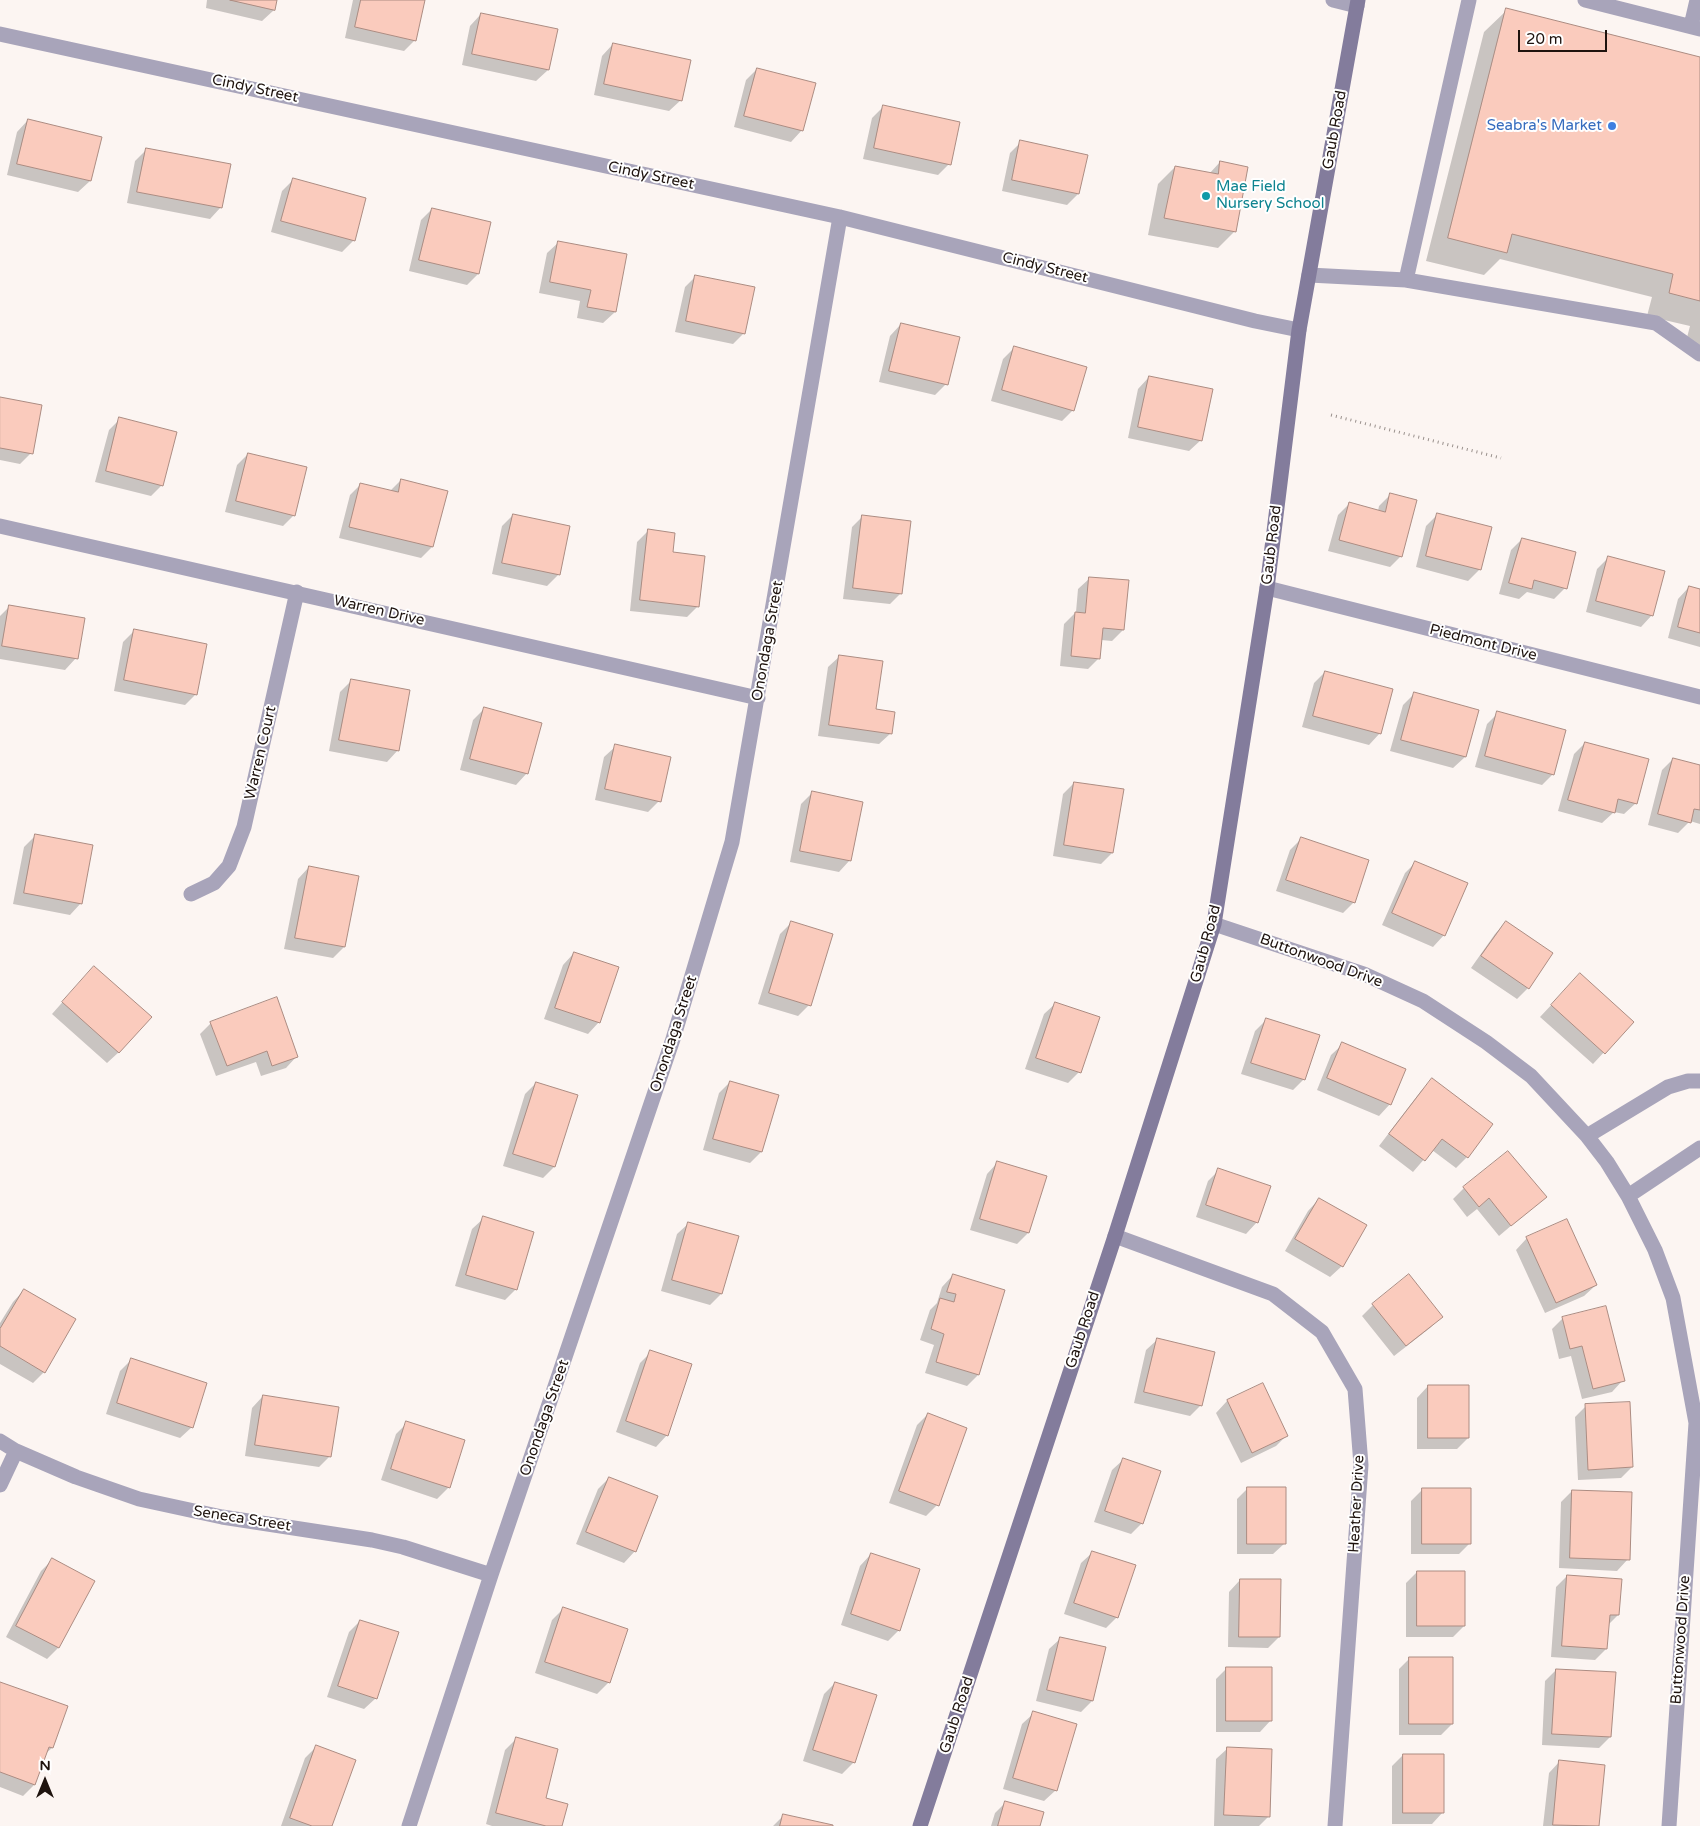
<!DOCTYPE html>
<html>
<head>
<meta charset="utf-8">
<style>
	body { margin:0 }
	#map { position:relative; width:1700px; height:1826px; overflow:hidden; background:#fcf5f2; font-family:"Varela Round",sans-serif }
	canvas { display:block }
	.north { position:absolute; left:20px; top:1756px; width:50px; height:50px; -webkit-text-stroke:4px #fff; paint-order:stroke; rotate:0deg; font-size:14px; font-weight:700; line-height:20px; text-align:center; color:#1e130e }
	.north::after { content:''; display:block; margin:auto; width:18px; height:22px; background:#1e130e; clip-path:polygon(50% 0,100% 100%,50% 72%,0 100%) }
	.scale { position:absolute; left:1518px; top:30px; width:89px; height:22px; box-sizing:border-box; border:2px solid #1e130e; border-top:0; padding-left:6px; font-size:15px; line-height:18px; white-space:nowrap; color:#1e130e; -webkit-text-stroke:4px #fff; paint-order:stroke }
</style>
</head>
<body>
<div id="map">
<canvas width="1700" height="1826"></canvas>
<div class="north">N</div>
<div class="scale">20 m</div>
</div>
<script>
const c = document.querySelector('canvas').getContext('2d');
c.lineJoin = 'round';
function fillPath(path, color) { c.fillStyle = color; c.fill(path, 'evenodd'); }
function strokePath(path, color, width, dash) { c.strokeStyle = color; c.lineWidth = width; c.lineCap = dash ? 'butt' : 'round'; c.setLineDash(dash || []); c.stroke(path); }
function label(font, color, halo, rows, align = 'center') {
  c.font = font + ' "Varela Round",sans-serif'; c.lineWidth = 4; c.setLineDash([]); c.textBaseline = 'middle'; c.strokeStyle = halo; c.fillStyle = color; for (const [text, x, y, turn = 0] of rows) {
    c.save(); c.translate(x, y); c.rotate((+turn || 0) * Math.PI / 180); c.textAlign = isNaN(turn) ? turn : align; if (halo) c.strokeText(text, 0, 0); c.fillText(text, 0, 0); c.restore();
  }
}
fillPath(new Path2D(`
	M207,0h69l-2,10 -12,11 -56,-13z
	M353,0h71l-9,40 -11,11 -59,-13z
	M1507,10l193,48v291l-15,-4 5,-19 -43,-10 5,-19 -152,-38 -16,16 -58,-14 58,-229z
	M481,14l67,56 -12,11 -74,-16 8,-39z
	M613,44l68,56 -12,11 -75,-16 8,-39z
	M757,69l45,61 -11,12 -57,-15 12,-47z
	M883,107l66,57 -11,11 -75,-16 9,-41z
	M28,120l72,18 -10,43 -12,11 -71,-17 10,-43z
	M1021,142l57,52 -11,11 -65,-14 8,-38z
	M146,150l75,57 -11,12 -83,-16 8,-42z
	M1220,162l15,69 -17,17 -70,-13 10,-51 17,-17 34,7z
	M293,180l61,60 -12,12 -71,-20 11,-41z
	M432,209l46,65 -11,11 -58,-14 12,-51z
	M559,242l56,70 -12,11 -26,-5 3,-17 -41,-8 8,-40z
	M696,276l48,57 -11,11 -58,-12 10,-45z
	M901,324l45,60 -11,11 -56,-13 11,-46z
	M1014,348l59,62 -11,11 -71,-20 12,-42z
	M1149,377l52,63 -12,11 -61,-13 10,-49z
	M0,399l31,54 -11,11 -20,-4z
	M120,419l42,66 -11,11 -56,-14 14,-52z
	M248,454l46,61 -11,11 -58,-14 12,-47z
	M401,480l31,67 -11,11 -82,-20 11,-43 11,-11 29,7z
	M1391,494l10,62 -11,11 -62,-16 10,-36 11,-11 29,7 1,-5z
	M513,515l46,59 -12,12 -55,-12 10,-48z
	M1437,515l43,54 -12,12 -52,-14 10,-41z
	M863,516l38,77 -11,11 -47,-5 9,-72z
	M649,530l23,23 26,53 -11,11 -57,-6 7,-69z
	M1522,539l43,49 -11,11 -27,-7 -8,7 -20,-5 12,-44z
	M1608,558l44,57 -11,12 -55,-15 11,-43z
	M1090,578l33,52 -11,11 -11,-1 -2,18 -11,11 -28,-3 4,-42 12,-12 2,-23z
	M1689,587l11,2v58l-32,-9 10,-39z
	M9,607l67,51 -11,12 -65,-11v-43z
	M134,631l62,63 -11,11 -71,-14 9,-49z
	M840,656l51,77 -12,11 -61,-8 10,-69z
	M1325,672l55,61 -11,12 -67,-18 12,-44z
	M351,681l47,69 -11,12 -58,-11 11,-59z
	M1414,694l63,17 -12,46 -12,11 -63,-17 13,-46z
	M484,709l43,64 -11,12 -56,-15 13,-50z
	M1498,713l55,61 -11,11 -67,-18 12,-43z
	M1585,743l51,60 -12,11 -10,-2 -12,11 -44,-12 16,-57z
	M616,746l43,55 -11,11 -53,-12 9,-43z
	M1673,759l27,7v58l-10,-3 -12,12 -30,-8 14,-55z
	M1074,783l38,70 -11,11 -48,-8 10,-62z
	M812,793l38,67 -11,12 -49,-10 11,-58z
	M35,836l46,67 -11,12 -57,-11 11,-57z
	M1301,839l53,63 -11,11 -67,-22 14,-41z
	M1416,862l28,73 -11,12 -51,-22 23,-52z
	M309,867l49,10 -14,70 -11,11 -49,-9 14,-70z
	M1506,922l22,66 -11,11 -46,-31 24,-34z
	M791,923l18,82 -11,11 -40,-12 22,-70z
	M574,953l25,69 -11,12 -44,-15 19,-54z
	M83,979l36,73 -12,11 -55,-49z
	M1569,986l63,36 -39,42 -53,-47z
	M1056,1003l23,69 -11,11 -43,-14 19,-55z
	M1266,1020l38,59 -11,11 -52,-16 14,-43z
	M211,1023l86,33 -11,12 -25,8 -5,-14 -40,14 -16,-42z
	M1343,1044l47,60 -11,12 -62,-26 14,-35z
	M1432,1080l59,45 -24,32 -11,11 -24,-18 -19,22 -34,-26 42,-55z
	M730,1082l47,14 -16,56 -11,11 -47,-13 16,-57z
	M536,1083l40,13 -22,71 -11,11 -40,-12 22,-72z
	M998,1162l47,15 -17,56 -11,11 -47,-14 17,-56z
	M1219,1170l38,52 -11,12 -50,-17 12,-36z
	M1464,1188l81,9 -46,39 -22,-27 -10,8 -14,-18z
	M1319,1199l46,27 -23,40 -12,11 -45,-26 23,-40z
	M484,1218l32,71 -11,11 -50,-14 17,-57z
	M689,1223l32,71 -11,11 -49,-14 16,-57z
	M1527,1238l69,47 -12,11 -39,17 -29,-63z
	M953,1275l25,100 -11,11 -42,-13 9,-28 -14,-5 10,-30 7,-7 5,-16z
	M24,1290l20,82 -11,11 -33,-19v-41l13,-21z
	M1373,1305l68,12 -11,11 -36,28 -32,-40z
	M1563,1318l60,62 -11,12 -30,7 -11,-43 -12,3 -7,-30z
	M1158,1339l43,66 -11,11 -56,-13 12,-53z
	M651,1352l16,83 -11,12 -40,-15 24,-69z
	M132,1359l60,68 -12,11 -74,-24 14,-43z
	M1262,1385l25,50 -11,11 -35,17 -25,-50 11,-12z
	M1428,1386l40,52 -11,11h-40v-51z
	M263,1396l67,60 -11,11 -74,-11 7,-48z
	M1586,1406l46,61 -11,11 -43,2 -3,-63z
	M928,1414l9,91 -11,11 -37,-13 28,-78z
	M407,1423l57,18 -16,47 -11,11 -56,-19 15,-46z
	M1124,1459l18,64 -11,11 -37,-12 18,-52z
	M609,1478l26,73 -11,12 -48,-19 22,-55z
	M1248,1488l37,55 -12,11h-36v-55z
	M1422,1490l48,53 -11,11h-48v-53z
	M1572,1491l56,68 -11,12 -58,-3 2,-66z
	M1093,1552l24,65 -11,11 -42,-14 17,-51z
	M871,1554l28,76 -11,11 -47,-16 19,-59z
	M52,1560l6,88 -11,11 -41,-22 35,-66z
	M1417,1572l47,54 -11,11h-47v-54z
	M1567,1576l51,39 -10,10 -2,24 -11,11 -44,-3 5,-70z
	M1240,1580l39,57 -11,11 -40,-1 1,-55z
	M564,1608l45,74 -12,12 -62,-21 17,-53z
	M360,1621l16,77 -12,11 -37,-12 22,-65z
	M1061,1638l31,63 -11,11 -45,-11 13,-52z
	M1410,1658l42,66 -11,11h-42v-66z
	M1227,1668l44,52 -11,12h-44v-53z
	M1556,1670l54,67 -11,11 -57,-3 3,-64z
	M0,1683l52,65 -7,6 -11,31 -11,11 -23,-9z
	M835,1683l19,79 -12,12 -39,-13 21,-67z
	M1034,1713l22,77 -12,11 -41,-12 19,-65z
	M516,1739l28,59 17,28h-69l-6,-2 19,-74z
	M316,1747l15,79h-50l24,-68z
	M1228,1748l41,68 -10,10h-45l2,-67z
	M1403,1755l40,57 -11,12h-40v-58z
	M1560,1761l44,5 -6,60h-55l6,-53z
	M1006,1802l33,24h-48l4,-13z
	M783,1816l49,10h-59z`), '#0003');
const building = new Path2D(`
	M230,0h47l-2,10z
	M361,0h64l-9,41 -61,-14z
	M1506,8l194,49v244l-31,-8 4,-19 -161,-40 -5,19 -59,-15z
	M481,13l77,16 -9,41 -77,-16z
	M613,43l78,17 -9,41 -78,-17z
	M757,68l59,15 -13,48 -59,-15z
	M883,105l77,17 -9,43 -77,-17z
	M28,119l74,18 -11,44 -74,-17z
	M1020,140l68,15 -9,39 -67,-14z
	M146,148l85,16 -9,44 -85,-16z
	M1220,161l28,6 -12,65 -72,-14 11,-52 43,8z
	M293,178l73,20 -11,43 -74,-20z
	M432,208l59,14 -12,52 -60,-14z
	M558,241l69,13 -11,58 -29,-5 4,-17 -41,-8z
	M695,275l60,12 -10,47 -59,-13z
	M901,323l59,14 -12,48 -59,-14z
	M1014,346l73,21 -13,44 -72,-21z
	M1149,376l64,13 -11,52 -64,-14z
	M0,397l42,8 -9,49 -33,-6z
	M119,417l58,15 -14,54 -57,-15z
	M248,453l59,14 -12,49 -59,-15z
	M401,479l47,12 -15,56 -84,-20 11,-44 38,9z
	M1390,493l27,7 -15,57 -63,-17 10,-38 36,10z
	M1437,513l55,14 -11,43 -55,-14z
	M513,514l57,12 -10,49 -58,-12z
	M862,515l49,6 -9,73 -49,-6z
	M648,529l27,4 -2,19 32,4 -6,51 -59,-7z
	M1522,538l54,14 -9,37 -33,-9 -2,9 -23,-6z
	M1608,556l57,15 -12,45 -57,-15z
	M1089,577l40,3 -5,50 -21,-2 -3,31 -29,-3 4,-44 10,1z
	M1689,586l11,3v44l-22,-6z
	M9,605l76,13 -7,41 -76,-13z
	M134,629l73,15 -10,51 -73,-15z
	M839,655l44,6 -7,48 19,3 -3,22 -63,-9z
	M1325,671l68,18 -12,45 -68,-18z
	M351,679l59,11 -11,61 -60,-11z
	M1414,692l65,18 -13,47 -65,-17z
	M484,707l58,16 -14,51 -58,-15z
	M1497,711l69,19 -12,45 -69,-19z
	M1585,742l64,17 -12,45 -19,-5 -3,14 -47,-13z
	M615,744l56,13 -10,45 -56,-13z
	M1673,758l27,7v45l-6,-1 -3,14 -33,-9z
	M1074,782l50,7 -11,64 -49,-8z
	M812,791l51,11 -12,59 -51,-10z
	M35,834l58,11 -11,59 -58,-11z
	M1301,837l68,23 -14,43 -69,-23z
	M1415,861l53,22 -23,53 -53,-23z
	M309,866l50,10 -14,71 -50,-9z
	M791,921l42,13 -22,72 -42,-13z
	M1506,921l47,32 -24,36 -48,-33z
	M574,952l45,15 -19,56 -45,-15z
	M94,966l58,51 -33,36 -57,-51z
	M1580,973l54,49 -29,32 -54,-49z
	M277,997l21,60 -26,9 -5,-15 -40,15 -17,-44z
	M1055,1002l45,15 -19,56 -45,-15z
	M1266,1018l54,17 -15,45 -54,-17z
	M1342,1042l64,27 -15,36 -64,-27z
	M1432,1078l61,46 -25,34 -26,-19 -17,22 -36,-27z
	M730,1081l49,14 -17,57 -49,-13z
	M536,1082l42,13 -23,72 -42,-13z
	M1508,1151l39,46 -36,29 -22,-28 -10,9 -16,-20z
	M997,1161l50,15 -18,57 -49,-14z
	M1218,1168l53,18 -13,37 -52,-18z
	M1319,1198l48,27 -24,42 -48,-28z
	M483,1216l51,16 -17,58 -51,-15z
	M1567,1219l30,66 -41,18 -30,-66z
	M688,1222l51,14 -17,58 -50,-14z
	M953,1274l52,16 -26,85 -43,-13 8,-28 -13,-5 9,-31 14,4 2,-8 -9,-2z
	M1409,1274l34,43 -37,29 -34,-42z
	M24,1289l52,30 -31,54 -45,-27v-17z
	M1606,1306l19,75 -32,8 -11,-43 -12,3 -8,-32z
	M1157,1338l58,14 -13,54 -58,-14z
	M650,1350l42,14 -24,72 -42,-15z
	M131,1358l76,25 -14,45 -76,-25z
	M1263,1383l25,53 -36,17 -25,-53z
	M1428,1385h41v53h-41z
	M263,1395l76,12 -8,50 -76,-12z
	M1630,1402l3,65 -45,3 -3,-66z
	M928,1413l39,15 -28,78 -40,-15z
	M406,1421l59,19 -15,48 -59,-19z
	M1123,1458l38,13 -18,53 -38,-13z
	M609,1477l49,19 -22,56 -50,-20z
	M1247,1487h39v57h-39z
	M1422,1488h49v56h-49z
	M1572,1490l60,2 -2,68 -60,-2z
	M1092,1551l44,14 -18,53 -44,-15z
	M871,1553l49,16 -20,62 -49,-17z
	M52,1558l43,23 -36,67 -43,-22z
	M1417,1571h48v55h-48z
	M1567,1575l55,4 -3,36h-9l-3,34 -45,-3z
	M1240,1579h41l-1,58h-41z
	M563,1607l65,22 -18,54 -65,-21z
	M360,1620l39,12 -22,67 -39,-13z
	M1060,1637l46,10 -13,54 -46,-11z
	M1409,1657h44v67h-44z
	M1226,1667h46v54h-46z
	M1556,1669l60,3 -5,65 -59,-3z
	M0,1682l68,24 -15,42 -4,-1 -14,38 -35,-13z
	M835,1682l42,13 -22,68 -42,-13z
	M1033,1711l44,13 -20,67 -44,-13z
	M516,1737l42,12 -12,49 22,6 -6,22h-16l-50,-13z
	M316,1745l40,15 -24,66h-20l-22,-8z
	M1227,1747l45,2 -2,68 -46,-2z
	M1403,1754h41v59h-41z
	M1559,1760l46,5 -6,61 -46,-1z
	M1005,1801l39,11 -4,14h-42z
	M783,1814l50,11v1h-53z`);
fillPath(building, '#facbbd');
strokePath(building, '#ac8c82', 1);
strokePath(new Path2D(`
	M1331,415l170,43`), '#99908c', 3, [1, 4]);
strokePath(new Path2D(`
	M1333,0l24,6
	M1585,0l115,29
	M1691,26l6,-26
	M1309,275l97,5 250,43 44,31
	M1406,280l63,-280`), '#a8a4ba', 15);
strokePath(new Path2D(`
	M0,34l840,183 415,104 44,9
	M0,526l758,172
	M1267,588l433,109
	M191,894l23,-11 15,-17 15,-39 53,-235
	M1214,924l150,50 59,27 63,41 45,34 56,60 20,26 21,34 27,54 18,48 23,125 -27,403
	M1587,1136l81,-49 20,-6h12
	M1628,1196l72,-48
	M1115,1236l158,58 49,38 33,57 6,76 -26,361
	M0,1441l16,10 60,26 63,22 83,18 150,23 31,7 88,28
	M0,1485l16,-34
	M409,1826l82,-251 182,-536 59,-197 108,-625`), '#a8a4ba', 15);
strokePath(new Path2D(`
	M920,1826l195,-590 99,-312 53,-336 32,-258 59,-330`), '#837c9c', 15);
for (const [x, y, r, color] of [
	[1612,126,5,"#3f7fe0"],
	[1206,196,5,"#0f9aa8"]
]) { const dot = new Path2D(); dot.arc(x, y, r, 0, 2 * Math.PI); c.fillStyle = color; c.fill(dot); strokePath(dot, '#fff', 2); }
label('15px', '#1e130e', '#fff', [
	["Cindy Street",255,89,12],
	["Gaub Road",1335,130,-80],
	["Cindy Street",651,176,12],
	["Cindy Street",1045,268,14],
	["Gaub Road",1272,545,-83],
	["Warren Drive",379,611,13],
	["Onondaga Street",768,641,-80],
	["Piedmont Drive",1483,643,14],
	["Warren Court",261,753,-77],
	["Gaub Road",1206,944,-75],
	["Buttonwood Drive",1321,961,20],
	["Onondaga Street",674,1034,-72],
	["Gaub Road",1083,1330,-72],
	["Onondaga Street",545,1418,-71],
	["Heather Drive",1357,1504,-87],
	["Seneca Street",242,1519,9],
	["Buttonwood Drive",1681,1640,-86],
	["Gaub Road",957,1715,-72]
]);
label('15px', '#366cbe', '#fff', [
	["Seabra's Market",1602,126]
], 'right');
label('15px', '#0d838f', '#fff', [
	["Mae Field",1216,187],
	["Nursery School",1216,204]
], 'left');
</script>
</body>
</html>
